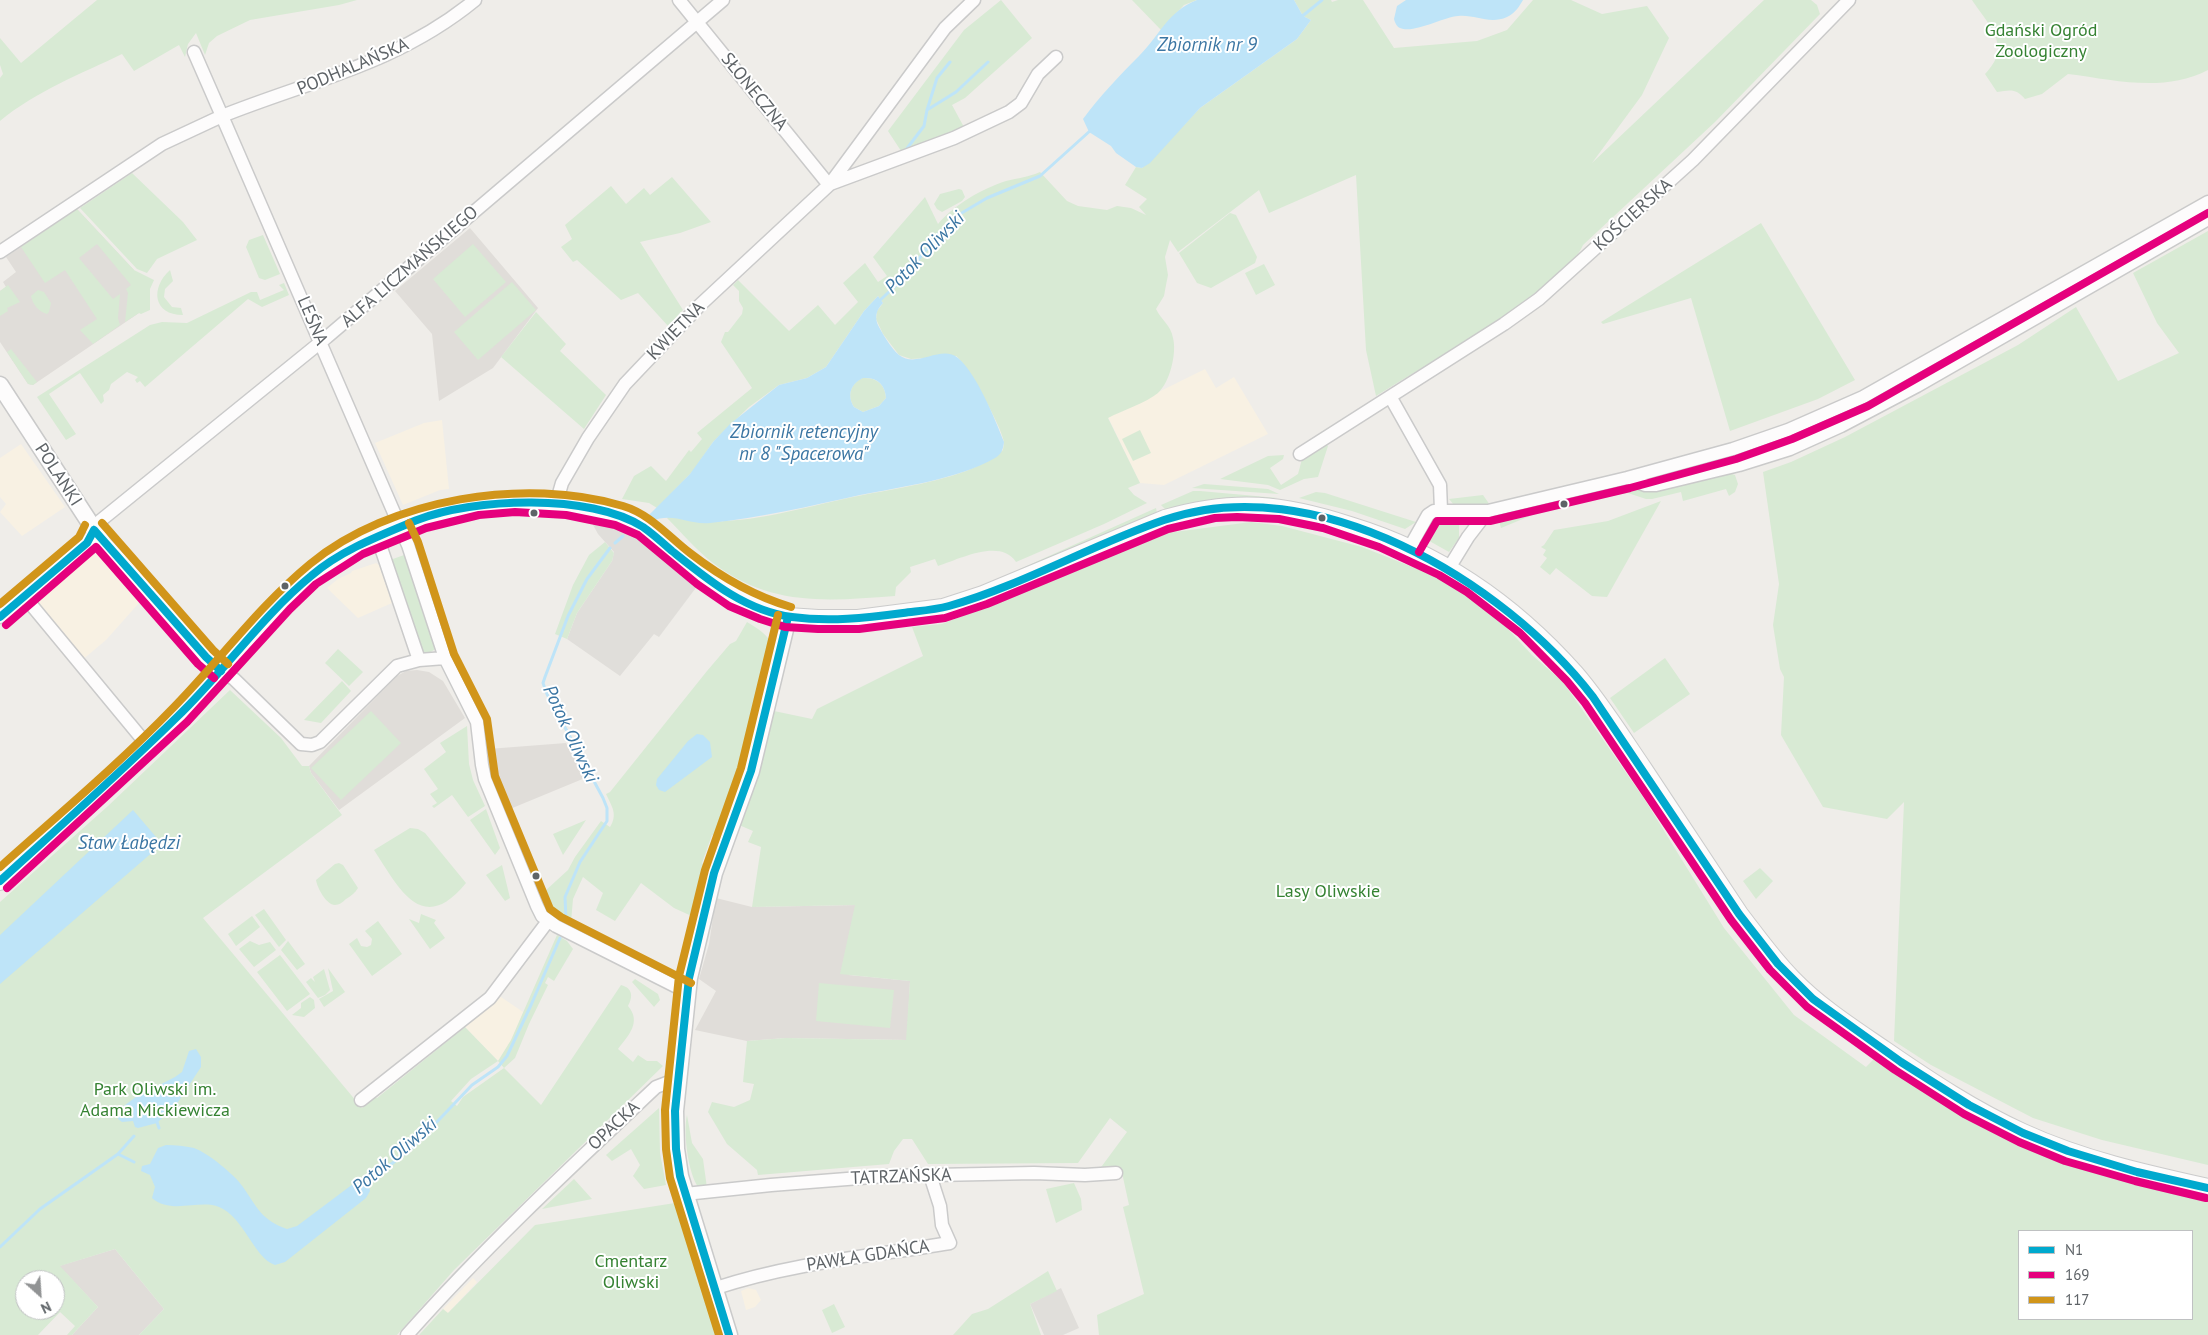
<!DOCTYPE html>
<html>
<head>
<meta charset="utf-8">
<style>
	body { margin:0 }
	#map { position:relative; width:2208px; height:1335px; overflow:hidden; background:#efede9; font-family:"PT Sans",sans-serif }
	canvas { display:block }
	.legend { position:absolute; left:2018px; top:1230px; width:175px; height:90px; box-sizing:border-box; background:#fff; border:1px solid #bfc1c2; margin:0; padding:6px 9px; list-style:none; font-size:15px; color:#5e6367 }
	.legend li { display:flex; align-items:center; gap:10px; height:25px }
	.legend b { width:25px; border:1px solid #bfc1c2 }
	.north { position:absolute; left:15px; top:1270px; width:50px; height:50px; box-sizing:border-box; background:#fff; border:1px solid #bfc1c2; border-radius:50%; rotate:154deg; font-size:14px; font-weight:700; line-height:20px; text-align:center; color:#5e6367 }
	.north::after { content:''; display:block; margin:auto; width:18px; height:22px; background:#919394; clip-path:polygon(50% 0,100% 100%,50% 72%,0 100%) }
</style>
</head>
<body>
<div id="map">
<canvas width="2208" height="1335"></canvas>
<ul class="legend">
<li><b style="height:6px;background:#00a9ce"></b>N1</li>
<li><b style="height:6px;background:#e5007d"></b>169</li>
<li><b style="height:6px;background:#d1951a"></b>117</li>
</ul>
<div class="north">N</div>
</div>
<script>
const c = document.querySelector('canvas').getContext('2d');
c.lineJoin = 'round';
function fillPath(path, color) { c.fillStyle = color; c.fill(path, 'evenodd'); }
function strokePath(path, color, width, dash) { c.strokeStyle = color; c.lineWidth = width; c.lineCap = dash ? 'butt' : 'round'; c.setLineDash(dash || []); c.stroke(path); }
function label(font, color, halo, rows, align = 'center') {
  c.font = font + ' "PT Sans",sans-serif'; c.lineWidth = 4; c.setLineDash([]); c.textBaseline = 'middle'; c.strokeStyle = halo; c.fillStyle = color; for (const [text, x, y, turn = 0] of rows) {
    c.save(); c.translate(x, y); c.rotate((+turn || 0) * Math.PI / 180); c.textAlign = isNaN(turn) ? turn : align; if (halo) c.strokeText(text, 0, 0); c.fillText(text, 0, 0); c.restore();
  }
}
fillPath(new Path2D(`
	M1205,369l11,19 18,-11 34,57 -104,51 -24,-2 -32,-66z
	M442,420l7,69 -9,1 -37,15 -28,-62 49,-20z
	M21,444l44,63 -43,29 -22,-24 6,-8 -6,-7v-39z
	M92,554h5l42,49 -33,37 -25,21 -46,-58z
	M376,563l3,2 13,38 -34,15 -31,-30 11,-9 13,-6 1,-2z
	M501,997l22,15 -16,38 -9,11 -33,-34z
	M473,1278l4,4 -30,32 -4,-5z
	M748,1288l8,2 5,10 -6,7 -9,3 -5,-19z`), '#f8f1e3');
fillPath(new Path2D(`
	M605,521l29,10 64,54 -39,52 -5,-3 -34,42 -53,-37 10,-26 35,-52 2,-9 -16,-18 -6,-11z
	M1061,1288l18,40 -16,7h-19l-14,-31z`), '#e0deda');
fillPath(new Path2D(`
	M77,209l57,61 5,43 -106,72 -5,-1 -28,-42v-51l6,-4 -3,-5 13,-10 -10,-15z
	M470,228l68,80 -45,60 -54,33 -7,-67 -37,-43z
	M417,670l12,2 14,9 22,37 -126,92 -28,-37 -2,-7 88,-90 9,-5z
	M566,743l19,35 -75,31 -22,-60z
	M716,898l36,9 104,-2 -7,70 61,6 -3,59 -121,-2 -39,3 -52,-11 21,-39 -17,-12 10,-35z
	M115,1249l49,60 -25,26h-67l26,-28 -39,-41z`), '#e0ddd9');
fillPath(new Path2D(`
	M97,0h260l-18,5 -89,15 -33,16 -8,7 -4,12 -9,-22 -8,11 -3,13 -6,-12 -45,26 -12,-17c-41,20 -86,37 -122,67v-43l3,-4 -3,-9v-27l21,25z
	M1001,0l31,38 -67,60 -13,7 13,24 -62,25 -15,-23 76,-101z
	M1132,0h65l-13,5 -23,25z
	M1294,0h37l1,2 6,-2h25l31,48 83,-7 30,-11 26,-30h38l31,14 45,-8 22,32 -27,57 -50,68 172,-163h47l6,5 3,9 -105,108 -132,123c-5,12 -15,20 -25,29 -54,48 -121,84 -182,122l-10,-46 -10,-175 -87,38 -10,-23 -81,62 -8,-12 -5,17 3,18 -2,10 -2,11 -8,13c5,11 15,16 17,29 4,15 -3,44 -15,55 -12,10 -35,17 -50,25l32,65 -12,5 6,7 13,8 -43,21 -88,38c-16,-24 -56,-3 -78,4l-3,-7 -25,8 1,5 -15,15 -1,9c-68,5 -124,11 -182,-33 -17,-13 -31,-30 -46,-45l2,-2c62,16 128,-8 189,-20 39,-8 86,-14 122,-31 8,-4 15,-10 23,-15 0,-2 1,-5 1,-8 -2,-15 -36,-76 -48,-86l-45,3 -12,-4 -16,-21 -7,-15 1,-8 6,-8 -5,-7 -14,15 -38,56 -19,11 -28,7 -30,22 -36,35 -19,28 -37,38 -8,-5 -27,-4 12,-23 17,-10 15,15 23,-31 2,2 11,-13 -5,-6 55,-45 -31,-46 4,-10h3l14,-18 1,-6 -4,-7v-10l-6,-6 5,-5 51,51 29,-26 17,20 23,-23 -15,-19 22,-20 13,19 9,-6 -14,-19 52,-60 13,27c17,-20 44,-35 68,-43 12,-3 23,-4 34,-9l27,29 11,5 29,4 10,-4 14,2 15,7 -7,-8 8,-8 -22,-14 11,-18 6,1 58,-60 97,-69 14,-19 -8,-4z
	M1972,0h236v70c-45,23 -92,10 -140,4l-26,20 -17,5c-9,-11 -15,-9 -28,-7l-12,-18c28,-28 4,-48 -13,-74z
	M132,173l51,49 14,18 -40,19 -10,14 -10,-4 -57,-61z
	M672,177l39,45 -31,11 -40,9 43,68 -15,16 -30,-33 -17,7 -44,-40 -4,2 -12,-15 11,-8 -7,-14 46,-39 15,18 18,-16 6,7z
	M959,189l3,1 3,7 -3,4 -20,11 -5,-3 -3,-5 6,-10z
	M77,209l57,61 20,10 -4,9v21l-9,4 -2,-1 -14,9 3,-29 -2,-4 5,-4 -34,-41 -18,14 34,41 7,-5 -2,24 2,7 -27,19 -13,-14 17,-11 -32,-49 -20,13 -24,-36z
	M1230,213l6,2 21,42 -2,6 -44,25 -14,-5 -18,-30z
	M1761,223l94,157 -37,19 -88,32 -39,-133 -88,26 -2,-2z
	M2208,231v934l-106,-25 -69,-22 -102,-53 -37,-24 10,-239 -17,17 -64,-12 -42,-72 3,-58 -4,-8 -7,-44 6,-41 -16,-112 28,-10 54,-25 173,-92 58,-38 42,74 61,-28 -22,-30 -24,-50z
	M263,235l17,39 -15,6 -6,-2 -13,-31 3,-7z
	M473,244l33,38 -41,35 -32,-38z
	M1264,264l11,21 -19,10 -11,-22z
	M170,270l3,11 -8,8 -1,8 8,10 9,1 2,7c-30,0 -33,-27 -13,-45z
	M512,282l24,28 -58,50 -24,-28z
	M284,283l5,12 -27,12 -14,-8 -103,88 -5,-6 -3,2 -2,-3 3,-3 -11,-5 -16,12 -2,6 -6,5 1,6 -3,3 -21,-31 -31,21 27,40 -10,6 -29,-43 113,-72 12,-3 25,1 64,-31h6l3,8 24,-10 -5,-5z
	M8,285l12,17 -13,6 1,3 -8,5v-25z
	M38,290l6,2 7,11 -2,9 -2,2c-9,-3 -14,-9 -16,-18z
	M536,312l30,32 -6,7 46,44 -22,34 -83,-72z
	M11,349l26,33 -4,3 -5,-1 -21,-32z
	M862,378c15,-1 23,6 24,20l-7,8 -16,6 -9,-5c-7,-11 -4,-23 8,-29z
	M1140,430l11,23 -18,8 -11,-22z
	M1326,443l2,3 -10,31 -14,2 -24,11 -12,-5 -48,-6 48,-23 16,-1 -1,4 -13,9 11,17 17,-11 4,-15z
	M1729,456l6,4 -76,21 -17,-2z
	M1729,473l6,2 3,9 -3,8 -6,4 -3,-7 -43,12 -2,-9 -29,7h-6l-18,-6 -46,8 -1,-3 34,-12 27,4z
	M1204,484l64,5 11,5 -87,-6z
	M1193,491h7l78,7 -65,1 -46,12 -6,-6z
	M1316,492l9,1 91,29 -11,7 -53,-18 -53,-13z
	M1483,495l7,10h-36l-5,-6z
	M1661,501l-54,96 -15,-1 -36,-28 -6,7 -10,-8 7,-9 -4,-3 3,-5 -5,-3 3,-2 10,-15 54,-9z
	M1156,508l1,5 -134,58 -3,-2z
	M1542,511l-41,17 -3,-10 10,-4z
	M1438,517h11l10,8v13l-10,14 -25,-14 6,-14z
	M1251,522l31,4 80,21 73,29 37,19 21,18 39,42 31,27 82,118 79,128 70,87 72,52 8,-8c56,34 113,69 174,94 51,21 106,33 160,46v136h-1109l-2,-20 47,-21 -21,-87 6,-2 -8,-37 -22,2 28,-38 -17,-14 -32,45 -150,1 -16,-25h-9l-9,12 -5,13 -131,11 -1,-5 -30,-26 -19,-32 4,-10 22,5 16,-7 4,-16 -11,-2 4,-41 39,-3 120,2 4,-59 -70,-7 15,-69 -103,2 9,-60 -13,-5 5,-11 -14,-6 20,-56 15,-58 38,8 5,-10 106,-53 -11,-29 30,-3 143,-57 74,-33zM2019,1231h173v88h-173z
	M605,542l9,11 -2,8 -35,52 -10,26 -12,-5 18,-49 16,-30z
	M407,554l28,92 -1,4 -5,3 -6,-1 -33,-92z
	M747,622c11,7 21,12 26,25l-23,98 -29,89 -6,3 -3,-2 -10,28 6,5 -12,50 -22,-10 -33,-25 -26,38 -19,-11 7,-17 -20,-16 -10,22 -2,23 -16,-7 -10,-24 23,-21 7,-13 26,-36 9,6c8,-13 2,-20 -4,-33l4,-2 97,-121 23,-27 6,-3z
	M338,649l25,23 -14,14 -24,-23z
	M1665,658l25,36 -56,39 -24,-35z
	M342,681l9,10 -30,32 -17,-3z
	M230,690l51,48 21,28h7l2,7 31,42 -139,103 159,190 13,-11 2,1 88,-71 33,34 13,-21 46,-105 10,6 6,8 -19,32 -6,-4 -3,6 3,2 -19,39 -14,34 -11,10 37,37 80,-120c12,3 12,12 7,21 14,16 0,30 -10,43l15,13 5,-7 9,6h10l6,5 -209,204 -57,65h-258l25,-26 -49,-60 -55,17 38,41 -26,28h-5l8,-9 -15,-14 -22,23h-38v-433l108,-96zM498,1061l6,7 -41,29 -6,9 -6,-5 20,-22zM25,1280h30v30h-30z
	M371,711l30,32 -60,57 -30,-32z
	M467,726l2,38 4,16 12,26 -17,11 -16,-22 -18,13 -2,-2 5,-3 -7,-9 8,-5 -14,-20 22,-17 -6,-9z
	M486,809l14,39 -5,7 -25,-35z
	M586,820l-23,35 -10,-21z
	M410,828l8,1 7,4 41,50c-44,54 -67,5 -92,-33z
	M339,863l4,2 15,23c-3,5 -7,8 -12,11 -3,3 -7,6 -11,6 -9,0 -18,-18 -19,-25l19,-16z
	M502,865l8,33 -5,3 -19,-26z
	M1760,868l13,13 -17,18 -13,-18z
	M264,909l22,31 -7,7 -24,-32z
	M421,914l15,6 -2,3 11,15 -15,11 -21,-30 10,4z
	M252,916l8,11 -24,19 -8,-12z
	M378,921l24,33 -30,22 -23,-32 8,-6 4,8 6,1 4,-2 1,-6 -7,-8z
	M250,941l9,4 11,-3 6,8 -22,17 -15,-18z
	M288,941l17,23 -8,6 -16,-20z
	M280,955l30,39 -23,17 -30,-39z
	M328,968l17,24 -21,15 -5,-8 14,-8z
	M324,969l6,21 -5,5 -7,3 -12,-16 5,-4 4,4 -2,-5z
	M635,979l23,15 2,6 -6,7 -22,-25z
	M819,983l75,7 -4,38 -74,-7z
	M310,997l4,3 1,8 -11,9 -12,-2 9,-7v-5z
	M659,1108l1,45 6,32 -22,4 -11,-13 7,-11 -9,-16 -19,12 -6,-6z
	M687,1115l5,28 11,16 4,29h-8c-11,-13 -16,-57 -12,-73z
	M574,1179l18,20 -50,10z
	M1074,1183l7,16 1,11 -26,13 -10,-34z
	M675,1203l44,132h-300l24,-26 5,4 87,-88z
	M1048,1271l9,20 -27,13 11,31h-88l19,-21 16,-5z
	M834,1304l11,23 -13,6 -10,-23z`), '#d8ead4');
fillPath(new Path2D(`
	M1197,0h97l9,16 8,4 -14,19 -97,69 -50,55 -8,5 -6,-1 -20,-14 -5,-7 -22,-14 -6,-13c17,-23 36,-43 56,-63 21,-21 29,-45 58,-56z
	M1406,0h117c-4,7 -8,13 -16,17 -18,8 -32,-3 -49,-1 -15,1 -44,18 -58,12 -3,-1 -5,-5 -6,-9l3,-13z
	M878,296l5,7c-7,7 -9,15 -4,24 5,9 12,21 20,28 18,14 42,-11 59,3 19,16 37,61 46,84 -1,7 -2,12 -9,16 -36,21 -94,29 -135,37 -50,11 -100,23 -150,28 -23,2 -35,-11 -59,-2l-4,-4 43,-43 23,-32 17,-18 49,-39 28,-7 19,-11 38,-56zM863,378c14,-1 22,6 23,20l-7,8 -16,6 -9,-5c-7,-11 -4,-23 9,-29z
	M697,734l6,1 7,7 2,15 -47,35 -6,-2 -3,-5 1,-6 31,-38z
	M133,810l29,34 -162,140v-49z
	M196,1049l5,8v10l-23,35 -21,21 -19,5 -3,-1 -2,-6 -11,1 -4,-3 -1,-8 19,-14 39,-20 7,-5 7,-21z
	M166,1145c9,0 19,1 28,3 14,5 41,27 49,39 14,20 18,33 44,42l10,-3 56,-42 15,-1 2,8 -4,7 -81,64 -10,3c-21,-7 -31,-48 -56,-58 -19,-8 -48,8 -67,-9l3,-11 -5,-12 -9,-4 1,-5 8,-2 8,-16z`), '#bee4f8');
strokePath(new Path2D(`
	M1300,18l22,-18
	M927,110l10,-32 13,-16
	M905,151l19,-25 3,-16 29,-18 32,-30
	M878,302l25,-23 37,-47 20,-18 27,-16 53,-22 51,-46
	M615,543l8,-7
	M566,921l-1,-24 15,-35 27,-41v-13l-4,-10 -56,-104 -4,-11 2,-6 23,-61 19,-37 23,-31
	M156,1119l3,9
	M118,1154l16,8
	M365,1185l49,-39 58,-61 26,-18 9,-11 24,-51 29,-67
	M0,1247l40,-38 78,-55 16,-18`), '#bee4f8', 3);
const minor = new Path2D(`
	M475,0c-78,64 -163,80 -253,116l186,429 37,113 32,64 5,43 3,14 52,127 5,10 14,10 131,66
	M679,0l146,180 5,4 124,-46 55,-26 12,-9 17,-29 18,-17
	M0,252l162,-108 60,-28 -28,-64
	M1391,398l49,87 1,25
	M1300,454l204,-130 35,-25 154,-139 156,-160
	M1627,478l18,7h11l83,-20 51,-16 51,-23 76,-40 291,-167
	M556,504l6,-21 26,-45 37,-54 75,-79 130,-121 115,-156 29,-28
	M377,536l42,124
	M1410,547l18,-32 6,-4h54l139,-33 106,-29 55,-19 75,-33 345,-195
	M1449,568l19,-31 20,-26
	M24,596l124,150
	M0,617l87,-74 13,-22 227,-184 396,-337
	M221,671l13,8 67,65 11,1 8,-3 77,-76 22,-6 26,-2
	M361,1100l129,-102 58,-77
	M685,1194l86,-9 114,-9 149,-3 51,2 31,-2
	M716,1288c75,-25 156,-32 234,-45l-8,-18 -2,-19 -10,-31
	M407,1335c78,-88 163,-167 249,-248l13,-5 8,-1`);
const tertiary = new Path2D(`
	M0,385l103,158 103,114 15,14
	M729,1335l-49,-159 -4,-27 -1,-38 14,-133 25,-105 37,-102 37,-154`);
const secondary = new Path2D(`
	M0,881l180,-166 103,-113 27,-26 15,-11 34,-20 64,-27 54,-13 38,-3 52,3 51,10 25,12 60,49 31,21 30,13 24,7 30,2h40l85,-11 40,-13 182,-76c70,-20 117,-15 185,7 89,27 163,78 225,148 25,29 46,63 68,95 32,49 64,97 96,145 17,22 33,45 53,65 27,28 60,49 92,71 45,31 90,61 139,83 59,27 122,41 185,55`);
strokePath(minor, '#cacaca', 15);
strokePath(tertiary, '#cacaca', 19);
strokePath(secondary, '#cbcbcb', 20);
strokePath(minor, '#fdfcfc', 12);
strokePath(tertiary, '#fdfcfc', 16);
strokePath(secondary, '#fdfcfc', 18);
strokePath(new Path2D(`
	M94,530l112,127 15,14
	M0,617l87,-74 7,-13
	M0,881c59,-54 120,-108 177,-164 47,-45 84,-100 134,-141 30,-26 70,-41 106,-56 57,-22 173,-27 226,7 10,7 20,16 29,24 35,28 73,60 120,66 37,5 74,1 111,-4 15,-2 31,-3 46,-7 74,-21 142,-61 215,-86 150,-52 339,60 429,177l146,217 39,50 35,35 88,63 68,43 54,28 45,18 69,21 71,16
	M729,1335l-49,-159 -4,-27 -1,-38 14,-133 25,-105 37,-102 37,-154`), '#00a9ce', 8);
strokePath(new Path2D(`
	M1419,552l18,-31h53l140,-33 106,-29 56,-20 76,-33 340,-193
	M6,625l90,-78 102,117 16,14
	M7,888l180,-166 103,-113 26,-25 47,-30 63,-26 53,-13 36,-3 51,3 49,10 23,10 59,49 32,22 31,13 25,8 33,2h41l86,-11 42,-14 181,-75 47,-11 22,-1 42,2 44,9 56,19 60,28 28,17 53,41 47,48 18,22 146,217 39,50 37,37 88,63 69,44 55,28 46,19 70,20 71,17`), '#e5007d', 8);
strokePath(new Path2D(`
	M102,523l111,127 15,14
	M409,523l9,19 36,112 33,65 8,57 55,133 11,8 130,66
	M0,604l79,-67 6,-12
	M0,867c58,-52 119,-103 174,-160 46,-47 85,-101 136,-143 80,-66 216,-87 313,-58 27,8 45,30 67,47 31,24 63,43 101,54
	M719,1335l-49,-157 -4,-29 -1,-39 14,-134 26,-106 36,-102 37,-153`), '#d1951a', 8);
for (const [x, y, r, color] of [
	[1564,504,4.5,"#5e6367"],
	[534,513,4.5,"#5e6367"],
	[1322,518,4.5,"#5e6367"],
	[285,586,4.5,"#5e6367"],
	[536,876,4.5,"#5e6367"]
]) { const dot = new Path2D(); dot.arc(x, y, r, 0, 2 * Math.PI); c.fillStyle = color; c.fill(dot); strokePath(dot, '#fff', 2); }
label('18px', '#358232', '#fff', [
	["Gdański Ogród",2041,31],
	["Zoologiczny",2041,52],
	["Lasy Oliwskie",1328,892],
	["Park Oliwski im.",155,1090],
	["Adama Mickiewicza",155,1111],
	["Cmentarz",631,1262],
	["Oliwski",631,1283]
]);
label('18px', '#5e6367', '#fff', [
	["PODHALAŃSKA",353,67,-23],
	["SŁONECZNA",754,92,51],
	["KOŚCIERSKA",1633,215,-42],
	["ALFA LICZMAŃSKIEGO",410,267,-41],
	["LEŚNA",312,321,67],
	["KWIETNA",676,331,-46],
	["POLANKI",58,475,57],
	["OPACKA",614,1126,-43],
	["TATRZAŃSKA",901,1177,-2],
	["PAWŁA GDAŃCA",868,1256,-9]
]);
label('italic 19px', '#3b76a3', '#fff', [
	["Zbiornik nr 9",1207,46],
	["Potok Oliwski",925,253,-46],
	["Zbiornik retencyjny",804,433],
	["nr 8 \"Spacerowa\"",804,455],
	["Potok Oliwski",570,734,65],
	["Staw Łabędzi",129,844],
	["Potok Oliwski",395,1156,-41]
]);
</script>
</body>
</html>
